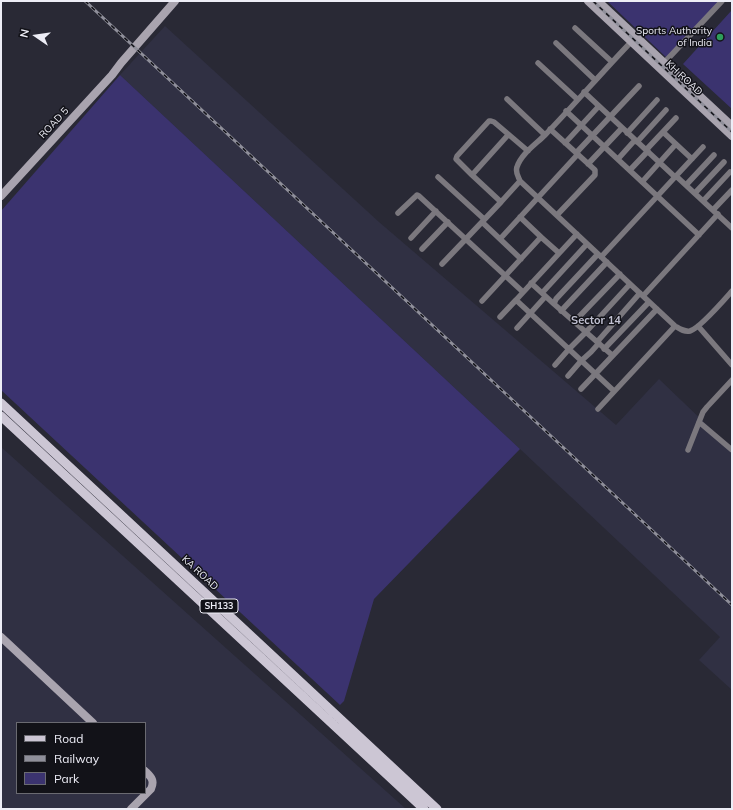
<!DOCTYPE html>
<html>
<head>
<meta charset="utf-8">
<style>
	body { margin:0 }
	#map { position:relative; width:733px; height:810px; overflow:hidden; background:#292935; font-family:Mulish,sans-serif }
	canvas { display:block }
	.frame { position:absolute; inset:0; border:2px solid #ededf6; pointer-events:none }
	.legend { position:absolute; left:16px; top:722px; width:130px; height:72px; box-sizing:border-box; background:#121218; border:1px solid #6a6a71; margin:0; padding:5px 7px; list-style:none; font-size:12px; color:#ededf6 }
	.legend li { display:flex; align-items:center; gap:8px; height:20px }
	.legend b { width:20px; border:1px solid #6a6a71 }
	.north { position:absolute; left:16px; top:16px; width:40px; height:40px; -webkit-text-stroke:3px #121218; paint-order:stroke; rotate:283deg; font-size:11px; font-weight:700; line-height:16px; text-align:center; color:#ededf6 }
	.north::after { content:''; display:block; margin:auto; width:14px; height:18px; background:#ededf6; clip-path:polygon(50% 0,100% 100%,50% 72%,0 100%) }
</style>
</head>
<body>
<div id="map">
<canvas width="733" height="810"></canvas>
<div class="frame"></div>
<ul class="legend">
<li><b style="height:5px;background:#ccc6d4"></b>Road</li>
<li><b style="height:5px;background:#8f8f9a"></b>Railway</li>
<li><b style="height:11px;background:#3b336f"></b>Park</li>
</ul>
<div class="north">N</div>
</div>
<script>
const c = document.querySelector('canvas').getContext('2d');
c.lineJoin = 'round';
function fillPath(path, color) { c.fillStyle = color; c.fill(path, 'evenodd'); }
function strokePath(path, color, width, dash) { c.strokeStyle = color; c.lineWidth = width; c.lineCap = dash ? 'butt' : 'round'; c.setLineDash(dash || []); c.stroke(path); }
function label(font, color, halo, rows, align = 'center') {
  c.font = font + ' Mulish,sans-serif'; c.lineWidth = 3; c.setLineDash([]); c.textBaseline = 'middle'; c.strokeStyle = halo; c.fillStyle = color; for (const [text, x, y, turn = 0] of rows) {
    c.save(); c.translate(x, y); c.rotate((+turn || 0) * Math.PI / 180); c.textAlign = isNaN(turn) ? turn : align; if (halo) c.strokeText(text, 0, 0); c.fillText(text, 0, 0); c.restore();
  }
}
fillPath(new Path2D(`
	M165,26l214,196 237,203 43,-46 73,70v241l-33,-30 21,-23 -200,-188 -400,-374z
	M1,447l405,362h-405zM17,723h128v70h-128z`), '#303043');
fillPath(new Path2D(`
	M607,1h117l-55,59z
	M732,10v99l-49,-45z
	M120,75l400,374 -146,150 -30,102 -4,4 -339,-315v-179z`), '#3b336f');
strokePath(new Path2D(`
	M575,28l37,34
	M633,40c-30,31 -58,64 -88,95 -9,9 -24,19 -28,32 -2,5 1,9 3,14l155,145c5,3 9,6 15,5 10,-3 34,-31 42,-40
	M556,43l39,37
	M538,63l39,36
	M662,65l60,-64
	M584,92l91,85
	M507,99l38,36
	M566,111l133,124
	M550,129l45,41v5l-38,40
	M663,132l29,27
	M627,133l30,-33
	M508,135l-36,40 -16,-16 1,-3 32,-35h2l3,1 34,29
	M637,142l29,-32
	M565,143l34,-37
	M703,147l-27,29 56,52
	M646,150l30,-32
	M576,153l63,-67
	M618,159l17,-19
	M588,164l34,-36
	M630,170l18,-19
	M472,175l29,27 19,-21
	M438,177l46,42
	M642,182l34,-38
	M686,185l28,-30
	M695,193l29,-31
	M703,201l27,-29
	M501,202l-19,20 18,17 78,-85
	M713,210l19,-20
	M398,213l18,-17 1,-1 2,1 104,96
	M520,217l21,20
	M577,234l-61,66 98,91
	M411,238l25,-27
	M500,239l21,20
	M422,249l26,-27
	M598,254l-42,45 -2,5 58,51
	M601,257l75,-81
	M442,264l40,-42
	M531,283l23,21
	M542,293l45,-49
	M643,296l75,-82
	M482,301l59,-64 18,16
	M561,311l46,-49
	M500,317l16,-17
	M574,322l46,-48
	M698,326l34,39
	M517,328l28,-31
	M597,342l43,-49
	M604,349l45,-47
	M555,365l14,-16 17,-17 44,-48
	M568,376l13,-15 10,-9 8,-9
	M581,389l76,-80
	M598,409l77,-83
	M699,422l33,28
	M688,450l15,-38 4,-5 25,-27`), '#7b787e', 5.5);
strokePath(new Path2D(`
	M588,1l144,135
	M598,1l134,125
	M1,196l111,-121 9,-12 54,-62
	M1,637l92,86
	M131,809l20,-20c4,-9 0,-12 -6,-18`), '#a9a4af', 8);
strokePath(new Path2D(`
	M1,403l436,406
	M1,416l423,393`), '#ccc6d4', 9);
const rail = new Path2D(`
	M85,1l647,604
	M593,1l139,131`);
strokePath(rail, '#8f8f9a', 3);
strokePath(rail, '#121218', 1.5, [4.5]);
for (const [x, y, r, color] of [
	[720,37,4,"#2e9e5b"]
]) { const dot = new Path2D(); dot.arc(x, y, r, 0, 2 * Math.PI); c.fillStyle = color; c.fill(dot); strokePath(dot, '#121218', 1.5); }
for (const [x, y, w] of [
	[219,606,38]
]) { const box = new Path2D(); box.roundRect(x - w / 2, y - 7, w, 14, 3); c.fillStyle = '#121218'; c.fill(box); strokePath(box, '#ededf6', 1); }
label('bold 9px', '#ededf6', null, [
	["SH133",219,606]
]);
label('10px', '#ededf6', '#121218', [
	["Sports Authority",712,31],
	["of India",712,43]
], 'right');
label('10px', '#ededf6', '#121218', [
	["KH ROAD",684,78,43],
	["ROAD 5",54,123,-47],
	["KA ROAD",200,573,43]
]);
label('bold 11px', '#c2c2d3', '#121218', [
	["Sector 14",596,321]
]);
</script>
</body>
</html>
